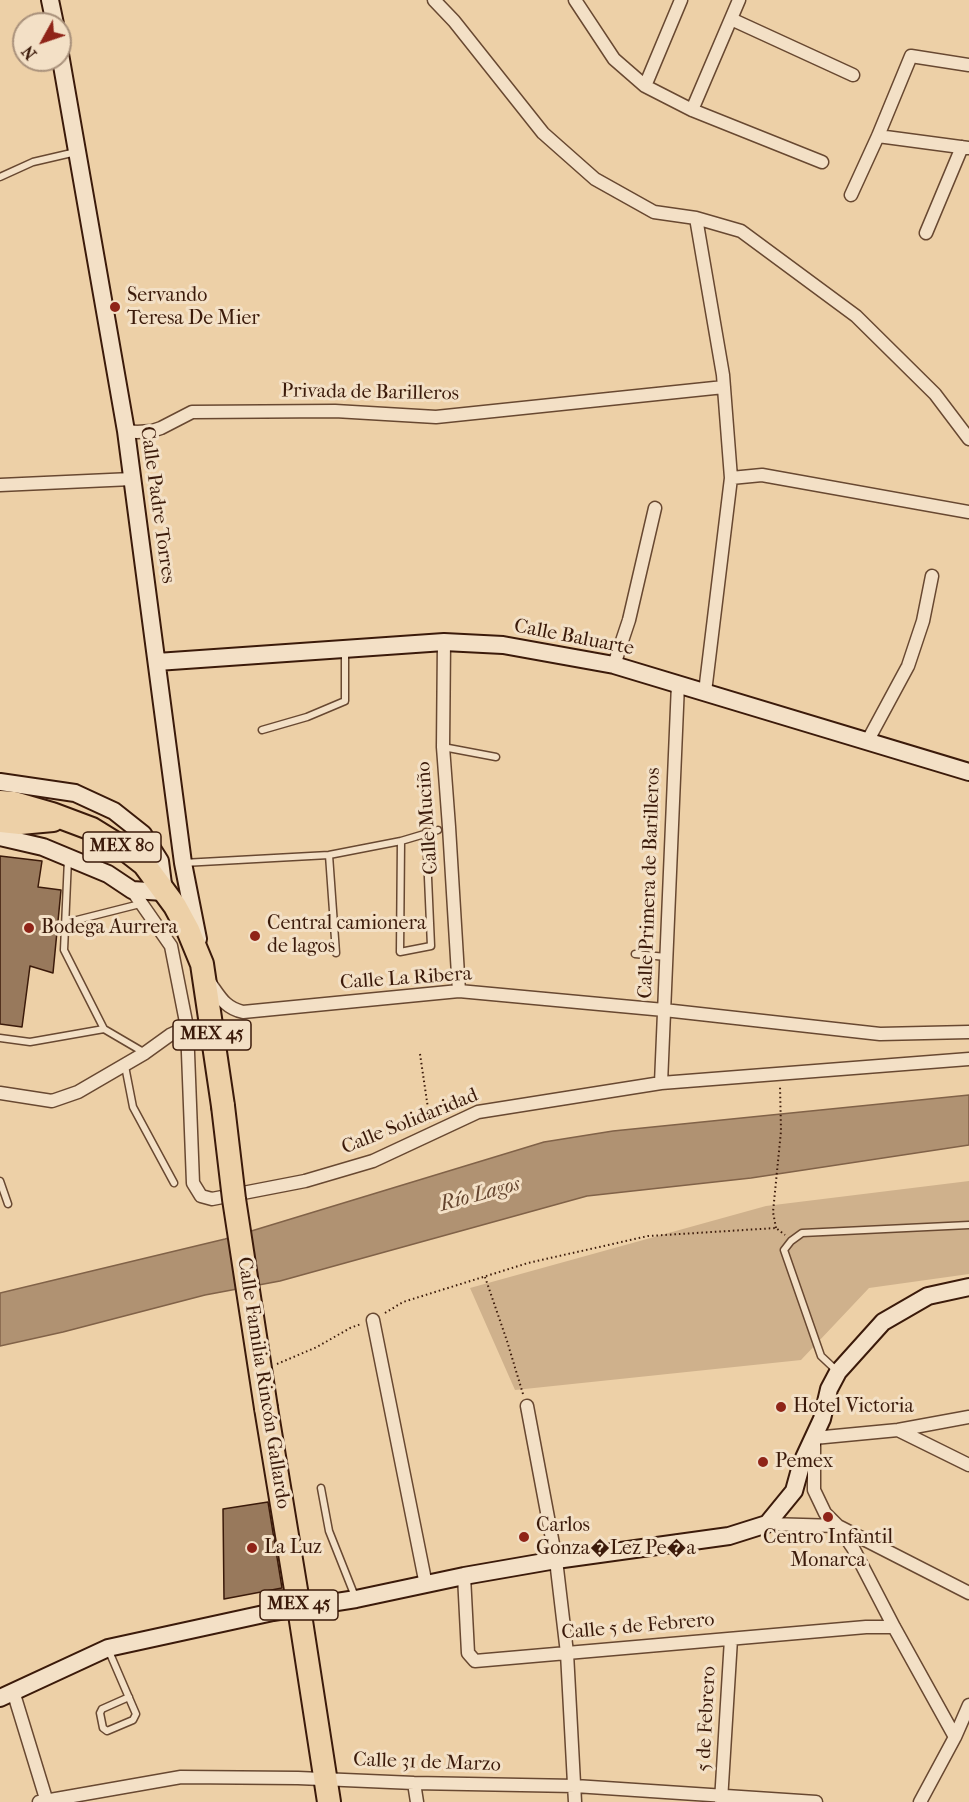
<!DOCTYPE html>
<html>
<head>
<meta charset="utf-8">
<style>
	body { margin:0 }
	#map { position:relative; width:969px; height:1802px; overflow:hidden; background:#edd0a7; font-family:"IM FELL French Canon",serif }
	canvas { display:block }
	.north { position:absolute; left:12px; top:12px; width:60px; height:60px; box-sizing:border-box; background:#f3e0c6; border:2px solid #a9917b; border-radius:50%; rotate:230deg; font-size:16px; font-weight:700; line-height:24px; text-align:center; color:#3b1a0a }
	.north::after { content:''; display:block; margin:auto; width:21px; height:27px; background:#8f2418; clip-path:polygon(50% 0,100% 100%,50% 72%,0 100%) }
</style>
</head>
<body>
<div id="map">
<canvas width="969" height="1802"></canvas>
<div class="north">N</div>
</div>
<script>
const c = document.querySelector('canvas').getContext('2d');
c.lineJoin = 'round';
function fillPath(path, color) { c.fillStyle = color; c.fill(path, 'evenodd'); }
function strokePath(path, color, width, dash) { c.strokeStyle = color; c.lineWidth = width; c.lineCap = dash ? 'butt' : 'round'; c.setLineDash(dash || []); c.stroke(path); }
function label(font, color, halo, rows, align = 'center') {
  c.font = font + ' "IM FELL French Canon",serif'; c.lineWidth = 6; c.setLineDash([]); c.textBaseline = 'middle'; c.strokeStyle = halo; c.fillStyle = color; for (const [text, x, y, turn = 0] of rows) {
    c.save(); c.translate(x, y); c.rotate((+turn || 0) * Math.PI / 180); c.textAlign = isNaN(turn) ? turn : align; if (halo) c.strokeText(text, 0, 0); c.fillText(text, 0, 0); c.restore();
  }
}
fillPath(new Path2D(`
	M969,1181v93l-100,14 -68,72 -286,30 -45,-102 296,-82z`), '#cfb18c');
const water = new Path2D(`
	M969,1095v50l-218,33 -164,18 -307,85 -75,14 -142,37 -63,14v-53l225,-54 319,-97 69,-11z`);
fillPath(water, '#b09272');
strokePath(water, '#816248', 1.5);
const building = new Path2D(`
	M0,856l42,5 -4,26 23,3 -8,83 -23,-7 -8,61 -22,-3z
	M268,1502l14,86 -58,11 -1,-90z`);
fillPath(building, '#98795c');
strokePath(building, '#3b1a0a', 1.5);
const lane = new Path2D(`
	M0,177l33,-15 43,-10
	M262,730l45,-13 38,-16v-52
	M443,747l53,10
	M426,832l5,114 -31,6 1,-111 37,-11
	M329,855l7,98
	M68,859l-4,91 40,79
	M183,863l146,-8 72,-14
	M65,923l75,-19
	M635,954l31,3
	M0,1038l30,4 74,-13 41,24
	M125,1066l8,41 41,76
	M0,1181l8,23
	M837,1371l-16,-15 -37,-106 7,-9 11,-8 167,-8
	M321,1488l8,43 27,68
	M108,1649l28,65 -3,6 -26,11 -4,-3 -3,-15 2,-4 27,-12`);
const street = new Path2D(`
	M434,0l20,21 89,112 52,46 59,33 42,6 45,13 115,85 79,78 34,45
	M575,0l39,59 31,27 47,24 130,52
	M731,19l122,56
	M645,86l36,-86
	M692,110l47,-110
	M878,136l90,12
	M851,195l27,-59 33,-80 58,9
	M696,218l27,157 8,103 -26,214
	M926,233l36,-86
	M126,431l11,1 15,-1 9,-3 31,-16 143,-1 101,6 288,-30
	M731,478l31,-3 207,37
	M0,485l132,-6
	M444,642l-1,105 6,80 10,164
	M614,665l15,-45 26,-112
	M867,742l41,-76 15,-45 9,-45
	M132,890l39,56 16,81 6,156 8,13 11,3 93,-18 68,-20 105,-49 183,-29 308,-24
	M210,983c10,14 15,25 33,29l216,-21 205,19 216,24 89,-2
	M661,1083l17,-399
	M0,1093l52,8 26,-9 67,-39 25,-18 17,-8
	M373,1320l53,265
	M527,1406l29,154 11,93 8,149
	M898,1430l71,35
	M767,1524l71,2 131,67
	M464,1576l4,77 7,8 391,-34h28
	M13,1691l34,111
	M955,1737l-61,-110 -41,-79 -15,-22 -13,-13 -11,-23v-52l84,-8 71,-13
	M414,1783l3,19
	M721,1801l10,-162
	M39,1802l142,-25 117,1 116,5 161,3 241,16
	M920,1802l35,-65 14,-32`);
const secondary = new Path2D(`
	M50,0l5,24
	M60,54l66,377 57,432 15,76
	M157,662l287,-20 59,3 111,20 355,107
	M0,782l75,11 39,18 29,23 17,27 4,31 -32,-2 -24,-16 -65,-27 -43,-10
	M0,1698l108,-50 165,-36 83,-13 108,-23 92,-16 173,-24 38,-12 27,-33 8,-29 20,-43 7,-30 9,-17 45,-50 45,-26 41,-9`);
const highway = new Path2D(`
	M0,802l14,1 38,11 40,15 34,21 18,14 31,42 13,24 14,34 21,142
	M0,821l20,2 33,-3
	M266,1408l33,200 30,194`);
strokePath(lane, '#684831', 9);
strokePath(street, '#684831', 15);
strokePath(secondary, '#3b1a0a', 20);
strokePath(highway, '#3b1a0a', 26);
strokePath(new Path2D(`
	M420,1054l10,68
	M776,1228l-3,-16 8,-81 -1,-45
	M485,1277l22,64 16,53
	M385,1313l18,-11 125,-39 120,-27 128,-8 9,7
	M277,1364l40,-17 33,-19 11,-4`), '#3b1a0a', 2, [1.5, 3]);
strokePath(lane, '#f3e0c6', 6);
strokePath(street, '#f3e0c6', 12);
strokePath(secondary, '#f3e0c6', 16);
strokePath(highway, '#edd0a7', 22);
const highwayBridge = new Path2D(`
	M223,1106l11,93 32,209`);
strokePath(highwayBridge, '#3b1a0a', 26, []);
strokePath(highwayBridge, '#edd0a7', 22);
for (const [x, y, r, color] of [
	[115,307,6,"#8f2418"],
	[29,928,6,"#8f2418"],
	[255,936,6,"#8f2418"],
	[781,1407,6,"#8f2418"],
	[763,1462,6,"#8f2418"],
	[828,1517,6,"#8f2418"],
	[524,1537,6,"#8f2418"],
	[252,1548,6,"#8f2418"]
]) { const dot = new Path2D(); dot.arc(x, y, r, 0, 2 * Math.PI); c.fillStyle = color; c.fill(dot); strokePath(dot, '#f3e0c6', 2); }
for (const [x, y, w] of [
	[122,847,78],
	[212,1035,78],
	[299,1605,78]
]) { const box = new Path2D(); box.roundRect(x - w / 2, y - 15, w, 30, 4.5); c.fillStyle = '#f3e0c6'; c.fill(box); strokePath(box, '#3b1a0a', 1.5); }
label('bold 18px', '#3b1a0a', null, [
	["MEX 80",122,847],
	["MEX 45",212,1035],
	["MEX 45",299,1605]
]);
label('20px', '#3b1a0a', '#f3e0c6', [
	["Servando",127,296],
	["Teresa De Mier",127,319],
	["Central camionera",267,924],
	["de lagos",267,947],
	["Bodega Aurrera",41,928],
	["Hotel Victoria",793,1407],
	["Pemex",775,1462],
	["Carlos",536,1526],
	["Gonza�Lez Pe�a",536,1549],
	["Centro Infantil",828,1538,"center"],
	["Monarca",828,1561,"center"],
	["La Luz",264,1548]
], 'left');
label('20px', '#3b1a0a', '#f3e0c6', [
	["Privada de Barilleros",370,393,1],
	["Calle Padre Torres",157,505,82],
	["Calle Baluarte",574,638,11],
	["Calle Muciño",428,818,-94],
	["Calle Primera de Barilleros",650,883,-88],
	["Calle La Ribera",406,979,-4],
	["Calle Solidaridad",410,1122,-22],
	["Calle Familia Rincón Gallardo",263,1383,81],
	["Calle 5 de Febrero",638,1627,-5],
	["5 de Febrero",707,1719,-87],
	["Calle 31 de Marzo",427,1763,2]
]);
label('italic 21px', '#64442e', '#f3e0c6', [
	["Río Lagos",480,1195,-15]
]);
</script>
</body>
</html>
